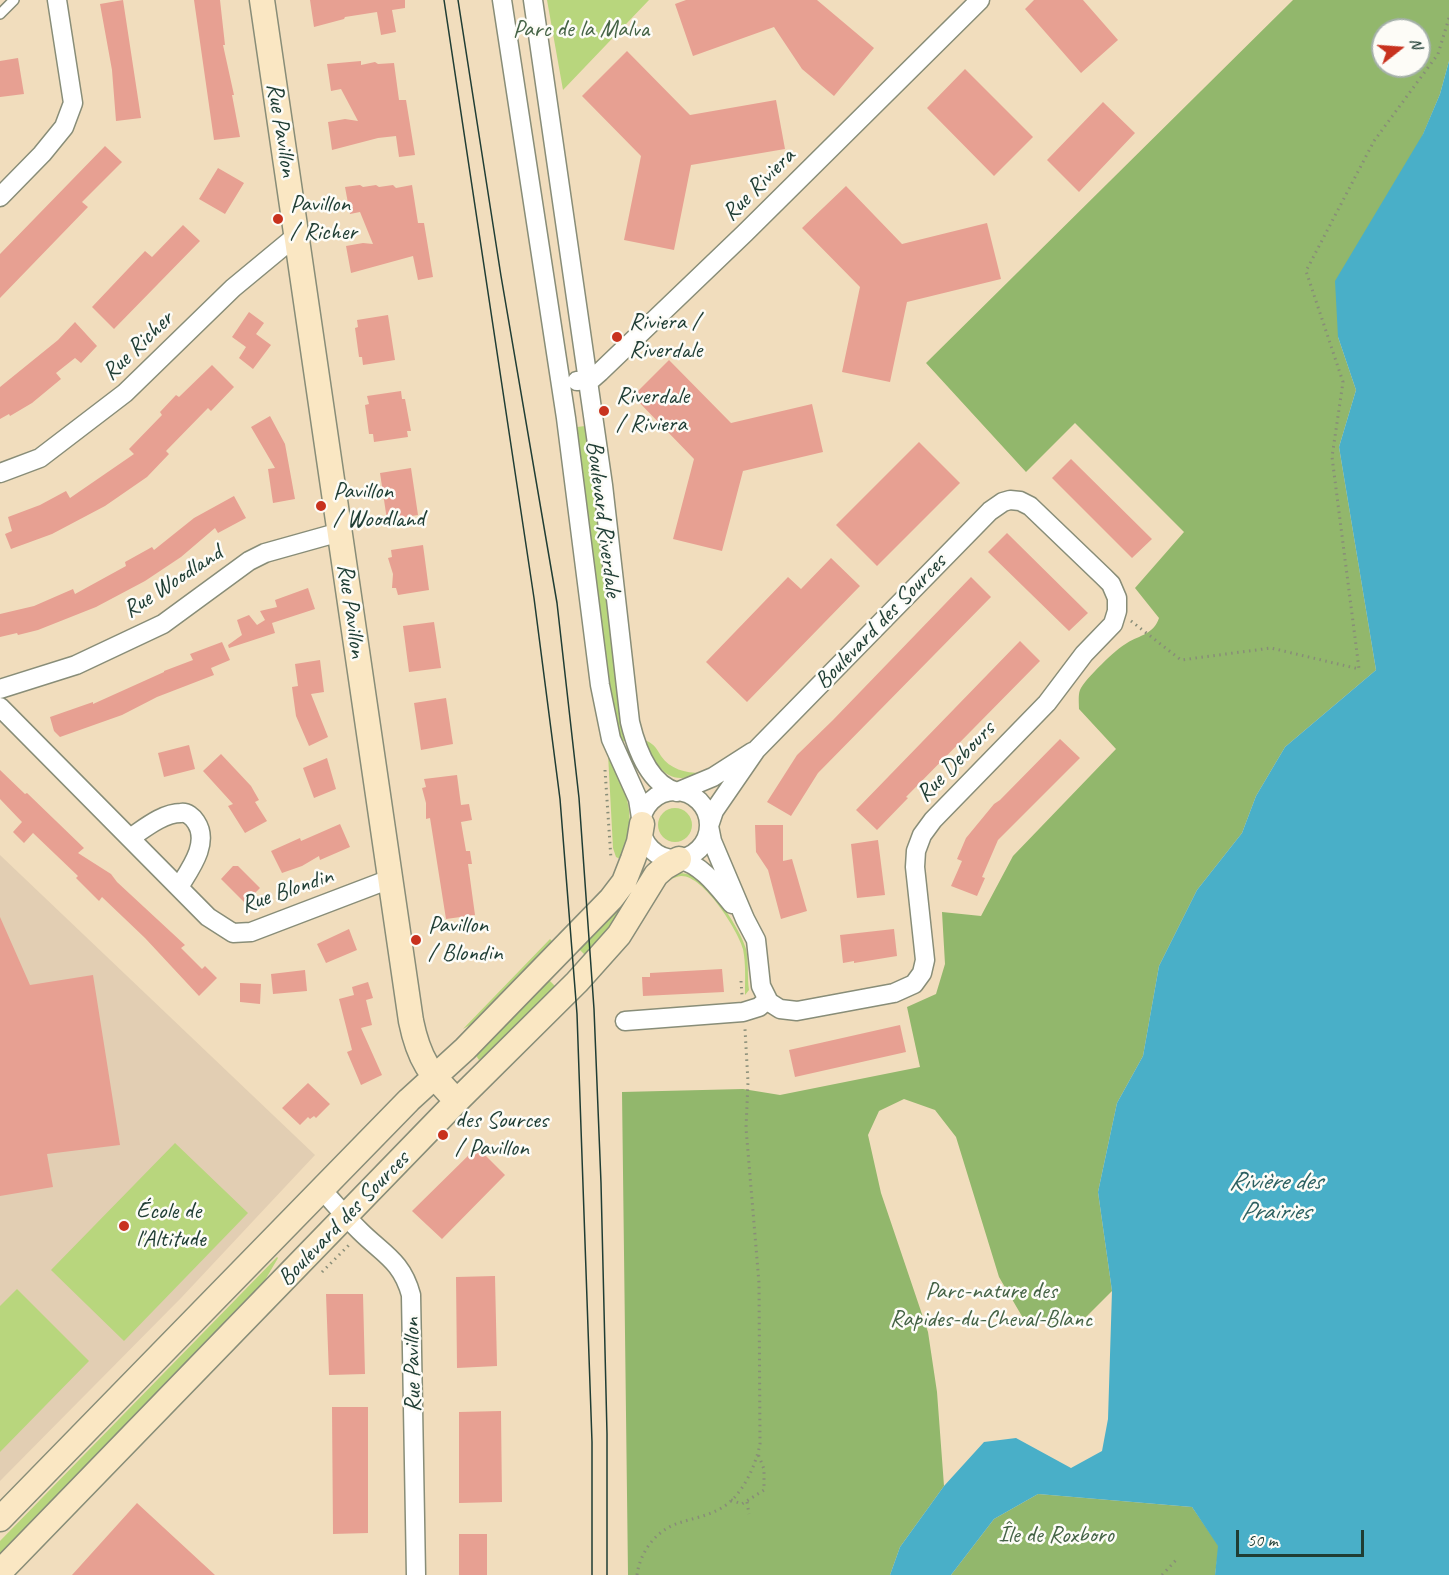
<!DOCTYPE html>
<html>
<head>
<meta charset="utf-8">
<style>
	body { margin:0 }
	#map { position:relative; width:1449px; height:1575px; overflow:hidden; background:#f1ddbd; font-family:Caveat,sans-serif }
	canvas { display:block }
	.north { position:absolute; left:1371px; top:18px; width:60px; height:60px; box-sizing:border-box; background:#fdfcf7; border:2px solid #a4b0a9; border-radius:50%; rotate:73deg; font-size:16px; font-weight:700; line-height:24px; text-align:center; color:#1f3d34 }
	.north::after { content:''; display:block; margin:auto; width:21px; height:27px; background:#c8321e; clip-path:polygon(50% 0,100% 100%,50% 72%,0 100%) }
	.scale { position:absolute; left:1236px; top:1530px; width:128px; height:27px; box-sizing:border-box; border:3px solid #1f3d34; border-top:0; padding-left:8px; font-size:18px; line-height:21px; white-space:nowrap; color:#1f3d34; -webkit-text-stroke:4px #fdfcf7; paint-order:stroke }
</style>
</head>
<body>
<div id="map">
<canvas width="1449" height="1575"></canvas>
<div class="north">N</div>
<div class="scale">50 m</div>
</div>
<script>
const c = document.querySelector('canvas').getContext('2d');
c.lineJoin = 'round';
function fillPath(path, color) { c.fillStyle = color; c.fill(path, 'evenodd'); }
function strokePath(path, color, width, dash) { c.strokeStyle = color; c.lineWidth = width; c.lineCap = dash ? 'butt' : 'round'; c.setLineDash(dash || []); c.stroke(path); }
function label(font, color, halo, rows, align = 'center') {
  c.font = font + ' Caveat,sans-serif'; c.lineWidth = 5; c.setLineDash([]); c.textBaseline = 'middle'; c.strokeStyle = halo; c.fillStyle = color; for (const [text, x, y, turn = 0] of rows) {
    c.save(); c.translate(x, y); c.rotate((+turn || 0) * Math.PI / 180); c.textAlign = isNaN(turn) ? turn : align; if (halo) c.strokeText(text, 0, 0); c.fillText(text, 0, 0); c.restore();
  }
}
fillPath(new Path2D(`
	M0,855l315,300 -134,143 -181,183z`), '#e2ceb3');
fillPath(new Path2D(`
	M547,0h102l-86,90z
	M585,426l41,314 -6,3 -11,-54 -32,-262z
	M647,741c7,3 10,8 14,15 9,13 24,17 40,17 -34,15 -43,-6 -58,-31z
	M608,754c22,46 27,57 16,107l-8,-4 -3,-9z
	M658 825a17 17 0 1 1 34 0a17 17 0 1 1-34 0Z
	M678,873c6,0 12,1 18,4 17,11 44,52 50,72 3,13 1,28 3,41l-4,5c0,-15 1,-31 -2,-46 -5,-19 -40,-74 -62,-73 -8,1 -14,6 -20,11v-4z
	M636,879l2,3 -14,30 -38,44 -7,-7 39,-41z
	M550,939l2,2 -82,84 -7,4z
	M549,980l7,7 -57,57 -20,16 -4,-6z
	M175,1143l73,70 -124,128 -73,-71z
	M277,1257l1,1 -17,29 -261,270v-16z
	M17,1289l72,72 -89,91v-146z`), '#b8d67d');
fillPath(new Path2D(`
	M1293,0h156v61l-9,33 -102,243 18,53 -17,57 37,223 -91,77 -29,49 -14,37 -45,57 -38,76 -16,90 -26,47 -19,89 14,99 -26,26 -26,8 -37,-7 -24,-41 -43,-140 -21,-27 -31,-11 -25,12 -11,24 13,58 47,139 9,60 7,94 -44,61 -10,28h-262l-6,-483 121,-3 37,6 140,-28 -13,-60 29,-13 9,-30 -3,-52 39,4 32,-60 103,-107 -37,-40c0,-6 -1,-14 1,-19 5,-11 36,-41 47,-47 13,-8 27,-9 32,-25l-24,-30 49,-56 -109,-109 -49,49 -100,-109zM1383,30h36v36h-36z
	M1038,1494l154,13 27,39 -4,29h-264l43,-56z`), '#92b76c');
fillPath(new Path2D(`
	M1449,61v1514h-234l3,-29 -26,-39 -154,-13 -44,25 -43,56h-61l10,-28 44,-61 40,-44 32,-4 55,30 31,-17 6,-32 4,-128 -14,-99 19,-89 26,-47 16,-90 38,-76 45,-57 14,-37 29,-49 91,-77 -37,-223 17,-57 -18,-53 -3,-56 88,-147 17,-40z`), '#49afc8');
fillPath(new Path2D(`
	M123,0l18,118 -25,3 -4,-51 -12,-66z
	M194,0h26l5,45h-2l11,50h-2l8,42 -26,3z
	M310,0h95v8l-13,2 4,22 -15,3 -4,-23 -32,5 -1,2 -30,8z
	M686,0h131l57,48 -40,48 -32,-27 -28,-42 -81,29 -18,-52z
	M1034,0h49l35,40 -37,33 -56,-64z
	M627,51l63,64 86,-15 9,49 -94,16 -17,85 -50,-10 17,-84 -59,-60z
	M18,58l6,36 -24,3v-36z
	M361,61v4l14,-3 3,2 16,-1 5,37h7l9,55 -16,2 -3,-21 -18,2 -46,12 -4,-28 17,-3 13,2 -17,-32 -10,2 -4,-27z
	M965,69l68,68 -39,39 -67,-68z
	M1103,102l32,31 -56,59 -32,-32z
	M105,146l17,16 -40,40 6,5 -88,91v-44z
	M218,168l26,15 -19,31 -26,-15z
	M360,185l3,2 13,-2 3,2 14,-2 3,3 16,-3 6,38h6l9,54 -15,3 -5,-24 -62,17 -5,-27 17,-3 10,1 -13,-32 -10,2 -5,-27z
	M846,186l56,58 85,-21 14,56 -94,23 -17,80 -48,-10 18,-85 -58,-59z
	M183,225l17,16 -86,88 -22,-22 53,-56 7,6z
	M249,312l15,11 -8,11 15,11 -18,24 -14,-11 7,-11 -14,-10z
	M388,315l7,45 -32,5 -1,-8h-3l-4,-29 3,-1 -1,-7z
	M75,322l22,24 -16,17 -6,-5 -19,15 5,6 -29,24 -22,13 -1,-2 -9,5v-32l58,-47z
	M669,360l62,63 81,-19 11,48 -80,19 -21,80 -49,-12 21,-80 -61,-63z
	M212,365l22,22 -23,24 -3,-3 -42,43 3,3 -22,23 -42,29 -53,28 -41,15 -6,-15 7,-3 -4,-14 32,-12 26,-14 4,7 64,-44 -5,-5 33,-34 -2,-3 16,-17 3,2z
	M401,391l1,8h3l6,32h-4l1,6 -34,5 -1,-8h-4l-4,-29 4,-1 -2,-8z
	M270,416l15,28 10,55 -22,4 -5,-34 7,-1 -24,-41z
	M919,442l41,41 -83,83 -41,-41z
	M1071,459l81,80 -20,19 -80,-80z
	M411,468l7,47 -31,5 -7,-47z
	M234,496l12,22 -28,15 -3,-5 -34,29 -36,24 -49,26 -58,23 -20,5 -1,-2 -17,4v-23l34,-8 39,-17 2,5 51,-28 -1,-4 27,-15 2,3 40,-32z
	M1007,533l81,80 -19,18 -81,-79z
	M423,545l6,45 -31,5 -2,-7h-4l1,-14 -5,-16 4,-1 -1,-7z
	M831,558l29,28 -113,116 -41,-40 82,-85 13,12z
	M971,577l20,20 -173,176 -27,43 -24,-14 30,-47 36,-35z
	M308,588l7,21 -43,14 3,10 -46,15 -1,-3 14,-10 -5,-15 12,-5 8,10 8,-5 -5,-9 17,-4 -2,-7z
	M434,622l7,46 -32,4 -6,-46z
	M1020,641l20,20 -134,136 2,1 -31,32 -21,-20z
	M222,642l8,18 -19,8 3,7 -57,22 -35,18 -62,22 -6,-6 -4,-14 43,-15v2l71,-32v-1l29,-11 -3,-6z
	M320,660l4,32 -13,2 17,43 -19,9 -13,-30 -4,-29 6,-1 -3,-22z
	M446,698l7,46 -32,6 -7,-47z
	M1060,739l20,19 -82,82 -16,37 3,1 -8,18 -26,-10 11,-25 -5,-2 9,-21 28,-34 6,-4z
	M189,745l6,24 -31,8 -6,-24z
	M221,754l30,32 8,14 -4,2 12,19 -22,12 -17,-27 5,-2 -30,-33z
	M327,758l9,31 -22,9 -11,-30z
	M0,770l25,24 2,-1 57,55 -6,5 33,21 6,8 68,63 -4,3 21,21 3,-3 12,12 -18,18 -54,-58 -43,-41 -3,4 -23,-23 2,-2 -45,-43 -9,10 -11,-11 9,-10 -22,-23z
	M457,775l4,30 8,-1 3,16 -11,2 5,29h4l2,13h-4l7,51 -29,4 -16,-101 -4,1v-16l-4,-15 4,-1 -2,-8z
	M340,824l10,23 -30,13 -1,-4 -17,10 -20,7 -11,-22 29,-13 1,3z
	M755,825h28v36l9,-2 15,52 -26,8 -13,-49 -12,-18z
	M878,840l7,55 -28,3 -6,-54z
	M233,866h5l22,22 -15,15 -24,-24z
	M0,917l30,68 63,-10 27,170 -73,9 6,33 -53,9z
	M349,929l8,21 -31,13 -9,-19z
	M894,929l3,27 -43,7v-2l-11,2 -3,-28z
	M722,969l2,23 -81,4 -1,-19h8v-4z
	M305,970l2,21 -34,3 -2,-20z
	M368,982l5,16 -7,2 6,25 -11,3 21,47 -21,10 -14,-33 5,-2 -13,-51 15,-4 -2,-8z
	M240,983l21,1 -1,20 -20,-2z
	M900,1025l6,27 -111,25 -6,-27z
	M308,1083l22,21 -14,14 -2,-2 -4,3 -2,-2 -8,8 -18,-17z
	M477,1147l28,28 -63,64 -30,-28z
	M495,1276l2,90 -40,2 -1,-91z
	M326,1294h37l2,80 -36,1z
	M332,1407h36v126l-35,1z
	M501,1411l1,91 -43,1v-91z
	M137,1503l78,72h-143z
	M459,1534h28v41h-28z`), '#e7a092');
const lane = new Path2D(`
	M0,14l14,-14`);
const street = new Path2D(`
	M502,0l64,418 34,267 11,54 27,60 4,25
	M533,0l70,485 27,237c6,25 19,62 47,70
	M0,197l42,-43 22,-27 9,-24 -16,-103
	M577,381l15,-2 8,-7 145,-139 235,-233
	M0,473l40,-15 85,-65 108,-105 64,-53
	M1010,500l10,1 10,5 74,71 7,7 6,14v13l-4,13 -29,30 -37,49 -114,117 -11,15 -6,16 -1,16 10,93 -3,13 -8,11 -20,9 -97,18 -17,-2 -11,-7 -8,-16 -5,-46 -11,-21 -33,-78 -3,-15 5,-15 42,-61 234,-239 13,-9z
	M0,689l76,-24 87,-41 86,-63 16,-8 75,-21
	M0,707l208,210 25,16 18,-1 139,-53
	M641 825a34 34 0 1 1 68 0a34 34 0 1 1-68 0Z
	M677,792l36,-15 39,-25
	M130,838c15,-10 33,-25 51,-25 6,-1 12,4 15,9 14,21 -6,47 -17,65
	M679,859c23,6 38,27 53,45
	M625,1021l118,-9 16,-5 8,-7
	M322,1190c13,14 25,28 38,41 23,23 42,30 51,64l5,280`);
const secondary = new Path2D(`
	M262,0l149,1021c8,39 19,53 46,80
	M0,1519l409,-419 56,-51 146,-150 13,-17 9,-23 6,-17 3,-18
	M0,1572l457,-471 120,-119 42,-47 37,-60 9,-8 14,-8`);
strokePath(lane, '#888d78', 12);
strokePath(street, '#888d78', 21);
strokePath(secondary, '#888d78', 27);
strokePath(new Path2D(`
	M1131,621l50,39 90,-12 88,21 -27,-212 11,-75 -37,-111 68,-130 64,-87 11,-36
	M605,770l6,89
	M741,981l1,14
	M322,1272l28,-28
	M731,1500l11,4 22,-14v-21l-6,-15
	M747,1502l2,12
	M637,1575c3,-23 19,-45 42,-52 14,-5 30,-7 44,-16 19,-11 33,-42 37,-63l-1,-161 -13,-155 2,-46 -3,-53
	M1162,1575l15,-16`), '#888d78', 3, [1.5, 4.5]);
strokePath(lane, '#fff', 9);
strokePath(street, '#fff', 18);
strokePath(secondary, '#fae7c3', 24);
strokePath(new Path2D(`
	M444,0l90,598 26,201 17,215 15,428v133
	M458,0l43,276 56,327 22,195 15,211 7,174 6,251v141`), '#1f3d34', 1.5);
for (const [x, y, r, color] of [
	[278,219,6,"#c8321e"],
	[617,337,6,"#c8321e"],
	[604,411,6,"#c8321e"],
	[321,506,6,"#c8321e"],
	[416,940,6,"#c8321e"],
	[443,1135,6,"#c8321e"],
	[124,1226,6,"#c8321e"]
]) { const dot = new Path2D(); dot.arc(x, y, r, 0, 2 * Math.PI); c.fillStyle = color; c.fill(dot); strokePath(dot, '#fdfcf7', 2); }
label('24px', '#456346', '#fdfcf7', [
	["Parc de la Malva",581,30],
	["Parc-nature des",991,1292],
	["Rapides-du-Cheval-Blanc",991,1320],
	["Île de Roxboro",1056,1536]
]);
label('24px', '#1f3d34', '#fdfcf7', [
	["Rue Pavillon",281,130,81],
	["Rue Riviera",759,185,-45],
	["Rue Richer",138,346,-44],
	["Boulevard Riverdale",603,519,83],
	["Rue Woodland",173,582,-33],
	["Rue Pavillon",351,611,82],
	["Boulevard des Sources",881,622,-46],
	["Rue Debours",956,762,-46],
	["Rue Blondin",287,891,-19],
	["Boulevard des Sources",344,1219,-46],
	["Rue Pavillon",413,1365,-91]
]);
label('24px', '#1f3d34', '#fdfcf7', [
	["Pavillon",290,205],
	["/ Richer",290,233],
	["Riviera /",629,323],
	["Riverdale",629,351],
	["Riverdale",616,397],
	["/ Riviera",616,425],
	["Pavillon",333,492],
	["/ Woodland",333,520],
	["Pavillon",428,926],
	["/ Blondin",428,954],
	["des Sources",455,1121],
	["/ Pavillon",455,1149],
	["École de",136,1212],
	["l'Altitude",136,1240]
], 'left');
label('italic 26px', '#2c5f60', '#fdfcf7', [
	["Rivière des",1275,1182],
	["Prairies",1275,1212]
]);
</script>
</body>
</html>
